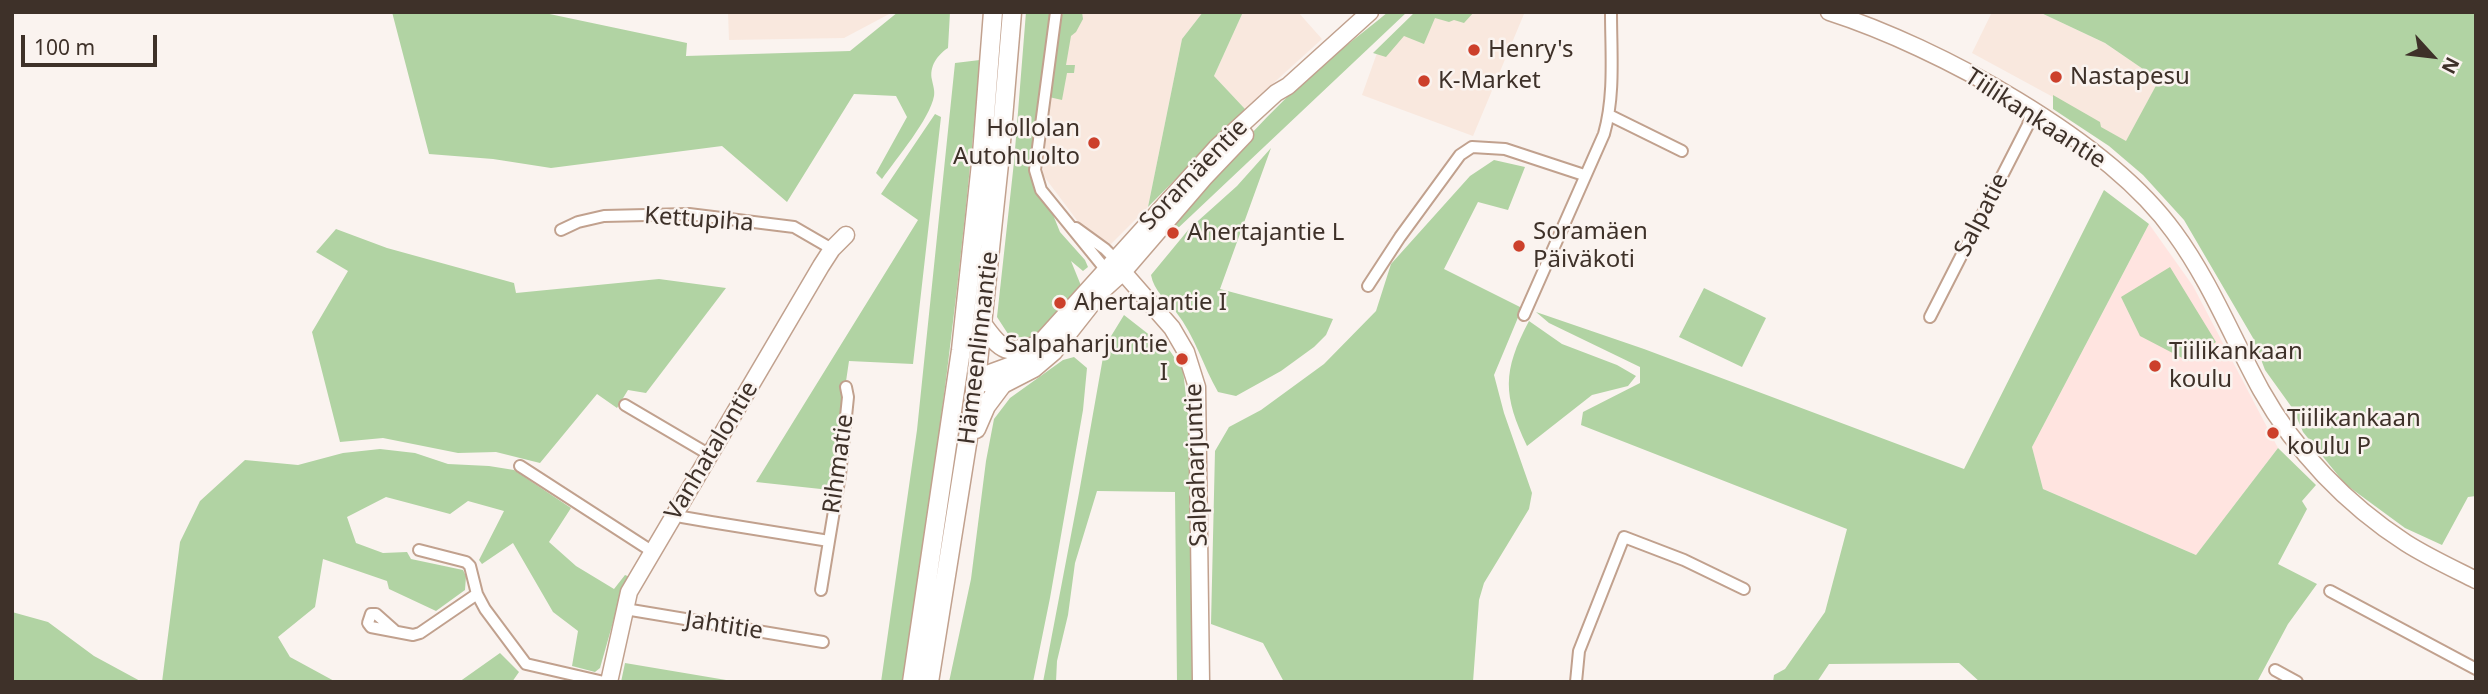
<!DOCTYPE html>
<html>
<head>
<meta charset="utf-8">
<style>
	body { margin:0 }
	#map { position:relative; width:2488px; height:694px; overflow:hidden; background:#faf3ef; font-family:"Noto Sans",sans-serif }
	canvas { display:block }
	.frame { position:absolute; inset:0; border:14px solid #3e3129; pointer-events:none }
	.north { position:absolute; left:2397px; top:21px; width:70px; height:70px; -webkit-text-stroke:5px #faf3ef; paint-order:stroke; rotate:117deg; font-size:19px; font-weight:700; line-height:28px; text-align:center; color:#3e3129 }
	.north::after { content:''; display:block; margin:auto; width:24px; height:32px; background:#3e3129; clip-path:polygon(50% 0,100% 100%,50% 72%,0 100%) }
	.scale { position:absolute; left:21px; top:35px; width:136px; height:32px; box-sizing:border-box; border:4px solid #3e3129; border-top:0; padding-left:9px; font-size:21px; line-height:24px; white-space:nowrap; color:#3e3129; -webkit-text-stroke:5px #faf3ef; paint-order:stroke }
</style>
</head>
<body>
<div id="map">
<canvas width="2488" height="694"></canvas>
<div class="frame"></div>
<div class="north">N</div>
<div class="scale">100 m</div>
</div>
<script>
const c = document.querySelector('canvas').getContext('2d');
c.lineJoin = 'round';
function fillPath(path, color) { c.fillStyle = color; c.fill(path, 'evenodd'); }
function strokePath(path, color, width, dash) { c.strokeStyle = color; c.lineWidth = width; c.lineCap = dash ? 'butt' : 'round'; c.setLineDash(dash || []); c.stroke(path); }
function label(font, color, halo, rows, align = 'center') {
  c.font = font + ' "Noto Sans",sans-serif'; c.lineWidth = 5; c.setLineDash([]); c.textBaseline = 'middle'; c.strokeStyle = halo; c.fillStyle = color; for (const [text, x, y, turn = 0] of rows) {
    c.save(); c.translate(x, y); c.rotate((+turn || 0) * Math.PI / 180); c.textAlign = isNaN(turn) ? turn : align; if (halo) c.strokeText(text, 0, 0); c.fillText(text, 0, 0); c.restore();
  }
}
fillPath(new Path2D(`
	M728,12h165l-49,26 -115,2z
	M1060,12h143l-21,27 -34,168 -37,37 -29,-17 -39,-52 2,-57z
	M1243,12h55l24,27 -77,70 -31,-33z
	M1418,12l106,2 -51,122 -111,-41 15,-42z
	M1992,12h47l66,31 54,37 -32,62 -27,-15 -1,-5 -127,-69z`), '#f9e8de');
fillPath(new Path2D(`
	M2149,224l44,62 85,162 -82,107 -153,-66 -11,-42z`), '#ffe4e0');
fillPath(new Path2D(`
	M392,12h148l147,31 -1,13 164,-5 48,-39h52l-2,36c-11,7 -19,19 -16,32 1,5 3,11 2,16 -4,23 -38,63 -52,83l-6,-6 31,-56 -11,-21 -42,-2 -67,108 -65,-56 -171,22 -58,-9 -64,-5z
	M1026,12h26l-17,158 25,62 25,28 3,7 -5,4 -12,-10 13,32 -39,45 -35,-1 -13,-20 17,-155z
	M1065,12h17l1,7 -7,13 -5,4 -5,29h9l-1,8h-7l-5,27 -13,-3 12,-81z
	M1203,12h40l-29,64 31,33 -97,98 34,-168z
	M1388,12h19l-231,218 -5,-4c41,-49 83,-99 130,-142 28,-26 58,-48 87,-72z
	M1415,12h59l-10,11 -10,-3 -5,2 -14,-4 -11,26 -20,-8 -18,21 -13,-4z
	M2039,12h437v484l-8,1 -26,48 -37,-17 -60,-44 -42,-52 -10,-23 -28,-39 -12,-32 -69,-118 -41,-45 -34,-29 -56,-37v-14l47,27 1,5 25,14 33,-61 -54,-37z
	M980,60c-18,208 -44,415 -78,622h-21l36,-252 38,-367z
	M935,114l6,3 -28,247 -64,-3 -19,129 -74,-8 162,-262 -37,-26z
	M1271,148l-51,141 113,30 -7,16 -12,12 -33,24 -45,25 -18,-4c-15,-26 -23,-56 -42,-80 -10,-12 -22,-21 -25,-37l38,-46 48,-43z
	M1494,160l31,7 -17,43 -30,-8 -34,67 78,39 -28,67 10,38 28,80 -3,16 -45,74 -5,17 -6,82h-189l-21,-39 -52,-19 4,-173 14,-24 32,-17 63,-46 52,-53 15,-47 79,-88z
	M2104,190l45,34 -117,223 11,42 153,66 82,-107 38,37 -14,16 5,8 -29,55 39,20 -29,40 -31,58h-277l-21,-19 -130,1 -12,18h-44l1,-7 11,-6 40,-57 22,-83 -266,-104 2,-13 57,-29v-16l-91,-44 -13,-11 108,37 320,120z
	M336,229l51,19 127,35 2,10 143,-14 67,9 -80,105 -18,-3 -11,18 -20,-14 -57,69 -44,-11 -38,1 -75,-15 -43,4 -28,-110 36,-61 -32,-19z
	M2170,267l46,75 -28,19 -48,-25 -19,-39z
	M1704,288l62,30 -24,49 -63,-30z
	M1124,315l46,36 13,19 7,62 2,250h-15l-2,-190 -78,-1 -22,72 -7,52 -11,46 -1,21h-13l36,-189 26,-147z
	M1529,321l33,23 55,21 19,11 -8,10 -36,9 -65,51c-24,-51 -25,-74 2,-125z
	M1074,357l13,11 -4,42 -33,188 -17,84h-84l22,-103 15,-118 8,-42 16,-21 53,-38z
	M380,449l35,4 33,11 41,2 25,4 57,38 -22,34 27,24 38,23 11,-14 5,2 -9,17 -21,74 -5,4 -23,-6 6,-35 -25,-19 -40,-69 -31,21 -3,-4 25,-49 -36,-10 -18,13 -64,-17 -39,20 9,26 27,10 24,-1 4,7 52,11 3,6 -1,14 -29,21 -47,-22 -2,-8 -64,-22 -8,48 -37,30 12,20 46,25h-174l18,-140 20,-41 45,-41 53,5 45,-12z
	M12,612l36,10 46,34 48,26h-130z
	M500,653l19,19 -7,10h-53z
	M625,663l113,19h-117z`), '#b1d3a3');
const street = new Path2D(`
	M1056,12l-21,158 6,20 65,80
	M1609,115l73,36
	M1076,228l29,21 13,13
	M561,230l17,-8 26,-6 85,-2 105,13 38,22
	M1368,286l32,-49 60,-82 12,-8 33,2 79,26
	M1524,315l80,-181c11,-39 7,-81 7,-122
	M1930,317l98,-192 3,-14
	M625,405l85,50
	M520,466l133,86
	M676,513l6,4 29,5 118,19 -8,49
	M829,541l11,-66 8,-78 -2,-10
	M419,550l47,12 4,4 7,28 8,15 41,55 78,18
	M2330,591l146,78
	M625,609l198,33
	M394,630l-18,-16h-5l-3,9 3,4 42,8 7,-2 57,-39
	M2275,670l22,12
	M1576,682l3,-31 45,-114 60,23 60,29`);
const secondary = new Path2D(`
	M1829,12c109,35 278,127 345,220 36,49 58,105 87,158 34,61 86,115 145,153 22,14 46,25 70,37
	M1123,272l49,56 14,24 11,35 4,295
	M976,378l41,-15 12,-8 187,-207 60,-55 12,-7 82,-74
	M988,384l13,2 33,-17 20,-17 48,-61 21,-19 81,-94 41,-43
	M609,682l20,-90 192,-326 11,-17 14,-14`);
const primary = new Path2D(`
	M983,325c19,27 24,29 56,20
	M976,429l10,-23 15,-20
	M912,682l49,-332 21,-196 11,-142
	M929,682l45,-282 26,-246 12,-142`);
strokePath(street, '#c1a18e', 14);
strokePath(secondary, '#c1a18e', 19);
strokePath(primary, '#c1a18e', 21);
strokePath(street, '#fff', 10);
strokePath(secondary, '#fff', 16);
strokePath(primary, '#fff', 18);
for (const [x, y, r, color] of [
	[1474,50,7,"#cc402b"],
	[2056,77,7,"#cc402b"],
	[1424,81,7,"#cc402b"],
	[1094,143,7,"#cc402b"],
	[1173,233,7,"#cc402b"],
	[1519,246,7,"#cc402b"],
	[1060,303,7,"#cc402b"],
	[1182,359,7,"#cc402b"],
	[2155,366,7,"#cc402b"],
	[2273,433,7,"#cc402b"]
]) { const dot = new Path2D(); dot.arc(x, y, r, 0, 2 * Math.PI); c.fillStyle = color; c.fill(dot); strokePath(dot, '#faf3ef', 2.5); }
label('24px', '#3e3129', '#faf3ef', [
	["Henry's",1488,50],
	["Nastapesu",2070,77],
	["K-Market",1438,81],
	["Hollolan",1080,129,"right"],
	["Autohuolto",1080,157,"right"],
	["Soramäen",1533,232],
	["Päiväkoti",1533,260],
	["Ahertajantie L",1187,233],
	["Ahertajantie I",1074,303],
	["Salpaharjuntie",1168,345,"right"],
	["I",1168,373,"right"],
	["Tiilikankaan",2169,352],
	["koulu",2169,380],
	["Tiilikankaan",2287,419],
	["koulu P",2287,447]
], 'left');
label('24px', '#3e3129', '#faf3ef', [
	["Tiilikankaantie",2035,119,33],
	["Soramäentie",1194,175,-46],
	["Salpatie",1982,215,-63],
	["Kettupiha",699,220,4],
	["Hämeenlinnantie",979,348,-83],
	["Vanhatalontie",712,451,-59],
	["Rihmatie",839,464,-82],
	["Salpaharjuntie",1197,465,-92],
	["Jahtitie",724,626,9]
]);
</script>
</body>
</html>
